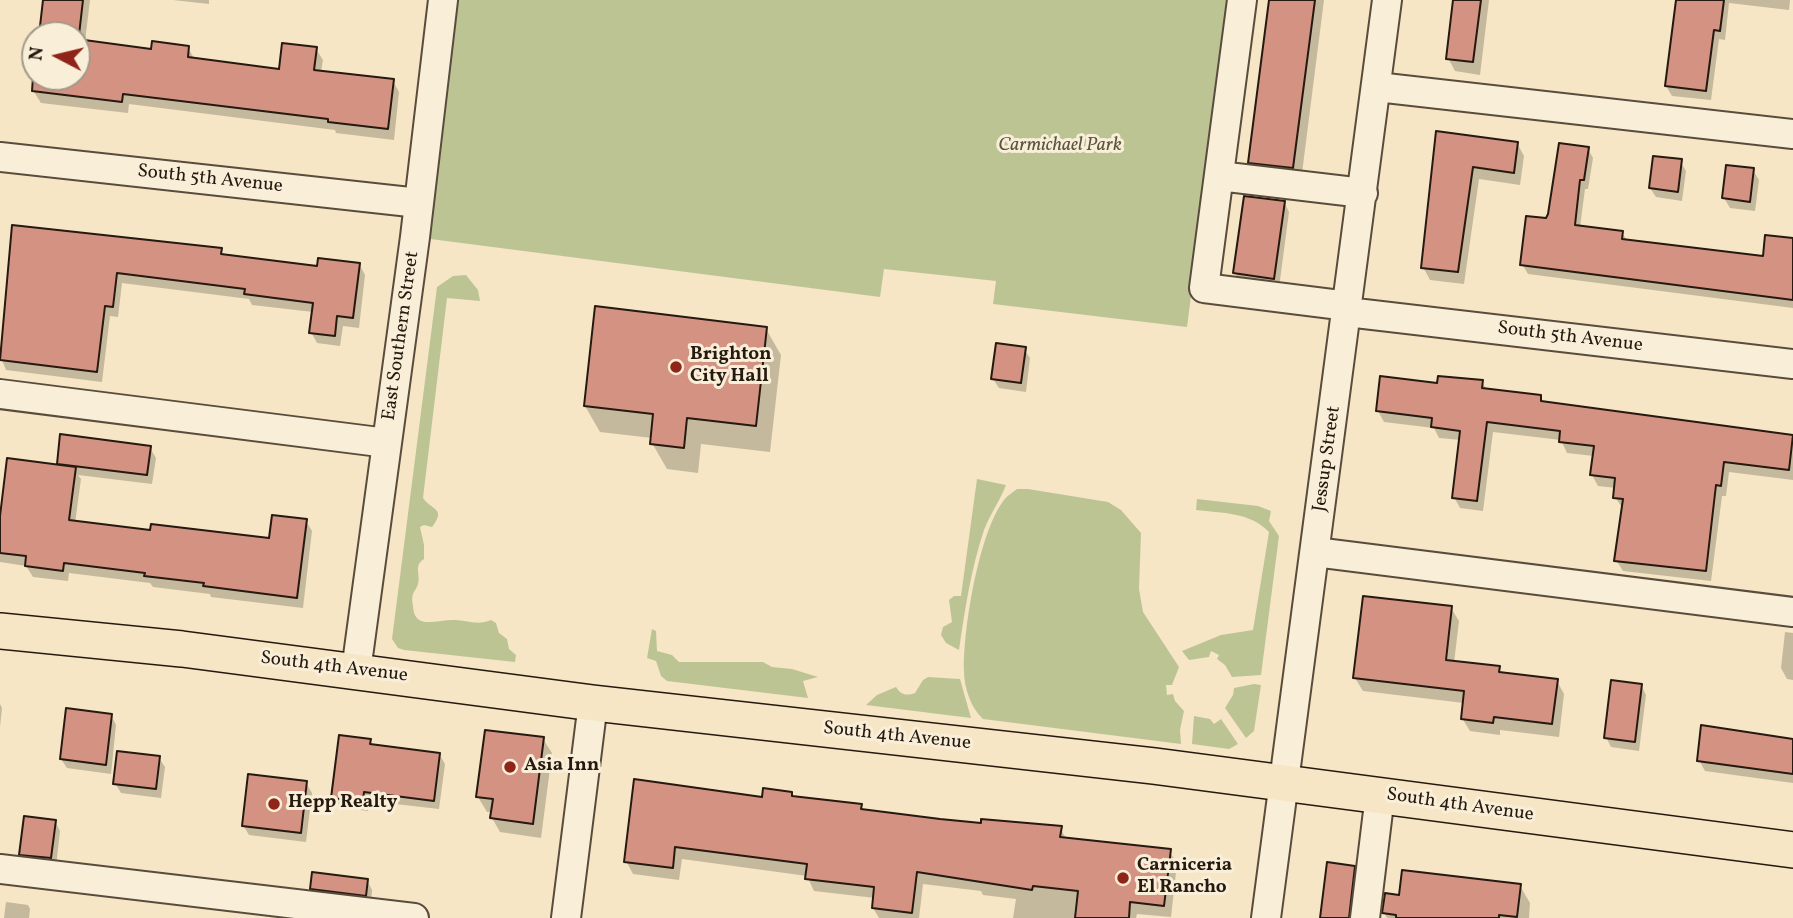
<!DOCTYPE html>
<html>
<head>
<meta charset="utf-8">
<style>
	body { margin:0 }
	#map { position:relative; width:1793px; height:918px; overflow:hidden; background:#f6e6c5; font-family:Vollkorn,serif }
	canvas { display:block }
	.north { position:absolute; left:21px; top:21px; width:70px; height:70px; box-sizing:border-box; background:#f9efd9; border:2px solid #a49989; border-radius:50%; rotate:277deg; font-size:19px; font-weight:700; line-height:28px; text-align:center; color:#251910 }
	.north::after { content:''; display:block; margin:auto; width:24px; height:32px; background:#8f2418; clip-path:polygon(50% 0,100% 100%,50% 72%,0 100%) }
</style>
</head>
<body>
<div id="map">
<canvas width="1793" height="918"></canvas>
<div class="north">N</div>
</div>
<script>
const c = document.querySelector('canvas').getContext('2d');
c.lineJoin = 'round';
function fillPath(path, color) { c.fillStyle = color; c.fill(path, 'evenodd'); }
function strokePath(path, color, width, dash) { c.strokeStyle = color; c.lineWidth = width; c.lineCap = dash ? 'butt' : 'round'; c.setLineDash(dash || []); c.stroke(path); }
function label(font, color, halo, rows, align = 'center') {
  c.font = font + ' Vollkorn,serif'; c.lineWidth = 6; c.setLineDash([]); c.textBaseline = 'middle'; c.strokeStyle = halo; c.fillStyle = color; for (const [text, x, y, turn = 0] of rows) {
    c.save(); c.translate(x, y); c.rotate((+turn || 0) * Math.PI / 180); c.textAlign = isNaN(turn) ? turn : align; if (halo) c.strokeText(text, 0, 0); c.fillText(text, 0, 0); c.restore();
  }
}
fillPath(new Path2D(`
	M445,0h784l-42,327 -194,-23 3,-23 -112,-12 -4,28 -465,-60z
	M466,275l12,15 2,11 -33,-3 -24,200c8,12 24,10 9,29l-8,-2 -4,2 4,18v14c-11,7 -3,15 -6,25 -1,4 -4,7 -5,10 -1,3 -1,9 0,12 1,24 23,14 40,14 14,0 24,6 38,0l5,3 3,10 8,6 2,10 7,6 -1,7 -111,-12 -6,-2 -6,-9 45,-352 16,-11z
	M977,479l29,6c-6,16 -16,29 -22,45 -13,39 -19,79 -25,120l-13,-7 -5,-8 2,-8 9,-5 -3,-22 5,-4h7z
	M1017,489h11l80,13 13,8 20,23 -2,56 4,23 36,55 -7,18h-6l1,10 6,-1 2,7 9,10 -4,19 1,14 -198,-25c-12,-11 -19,-31 -19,-48 -1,-42 15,-139 40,-171 3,-4 9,-8 13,-11z
	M1197,499l61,7 13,5 -2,10 10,15 -18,139 -29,2 -7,-12 -8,-6 2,-4 -8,-4 -2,6 -20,3 -7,-9 39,-16 32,-5 16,-98c-19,-20 -47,-19 -73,-22z
	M652,629l4,2 1,20 15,4 7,7h84l9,5 20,2 26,8 -15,4 5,17 -141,-17 -6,-5 -5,-15 -9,-3z
	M928,677l32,2 11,39 -105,-13 11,-10 19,-8c5,8 10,9 19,6l8,-13z
	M1254,684l7,1 -7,46 -8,7 -21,-30 8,-13 1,-7z
	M1194,716l16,3 4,5 7,-5 17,25 -9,5 -37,-5z`), '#bdc494');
fillPath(new Path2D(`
	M44,0h46l-5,42 68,9 35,-3 7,12 85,11 36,-22 7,11 -2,12 72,9 6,11 -5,48 -58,-7 -1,-3 -206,-26 -1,9 -87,-10 -7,-11 2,-15h41v-42h-36z
	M173,0h36v4z
	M1271,0h53l-23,181 -42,-4 -9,-15z
	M1455,0h34l-9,75 -25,-4 -7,-13z
	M1678,0h112l-1,10 -60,-7 -4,37 -6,-1 -8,61 -39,-4 -6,-10z
	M1437,133l80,10 7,13 -4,29 -41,-6 -15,105 -34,-4 -7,-13z
	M1588,149l5,9 -5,31h-3l-5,38 42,6 6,9 136,16 29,-18v68l-265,-34 -6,-10z
	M1680,161l6,10 -4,30 -26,-4 -6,-9z
	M1753,170l6,10 -4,31 -25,-3 -6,-10z
	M1284,202l5,10 -10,76 -39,-6 -5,-9z
	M13,227l208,23 3,6 95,12 40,-4 6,11 -6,53 -16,-2 -3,20 -23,-3 -6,-11 2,-20 -61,-7 -3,-6 -127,-16 -4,34 -8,-1 -8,66 -96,-12 -6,-15z
	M766,329l15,26 -11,97 -69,-8 -3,29 -31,-4 -15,-26v-5l-52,-6 -15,-26z
	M1024,349l6,9 -4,34 -27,-4 -6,-9z
	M1482,382l5,8 53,6 4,7 249,34v43l-64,-8 -3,24h-4l-11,85 -88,-10 -7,-11 7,-51 -8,-12 1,-9 -18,-2 -6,-11 2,-19 -27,-3 -6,-13 -68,-8 -10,79 -23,-3 -6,-11 7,-57 -22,-2 -5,-10 -50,-6 -6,-11 60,-26z
	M150,448l6,10 -4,26 -74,-9 3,4 -6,44 77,9 118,8 36,-19 6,10 -9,77 -92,-11 -1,-3 -57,-7 -3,-4 -81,-10 -1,8 -35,-4 -7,-11 -26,-4v-44l60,-52 -1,-3z
	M1451,608l8,13 -5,42 45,5 3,6 55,7 7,13 -5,43 -59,-7v5l-30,-4 -8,-13 2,-15 -101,-12 -8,-13z
	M1785,632l8,1v47l-6,-1 -6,-11z
	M1641,685l5,10 -7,56 -28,-4 -5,-10z
	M0,704l2,4 -2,19z
	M111,715l5,10 -5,49 -44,-6 -6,-9z
	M543,739l9,14 -11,85 -41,-6 -8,-14 1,-6h-6l-9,-15z
	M370,740l3,6 66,8 6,10 -6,45 -70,-8 -1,10 -29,-4 -6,-10z
	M1793,740v43l-88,-12 -6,-11z
	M159,758l6,9 -4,31 -40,-5 -6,-10z
	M306,783l6,10 -6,49 -57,-7 -6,-10z
	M791,793l3,5 67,8 3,5 76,10 120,7 7,12 102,11 8,12 -6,54 -34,-3 -1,4h-123l3,-19 -33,-4 -2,-4 -58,-7 -4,34h-40l-6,-10 2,-10 -61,-7 -7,-15 -125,-17 -3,21 -46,-6 -7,-13 137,-62z
	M55,821l5,10 -4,36 -29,-3 -6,-10z
	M1354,868l5,9 -5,41h-32z
	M367,880l5,10 -1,15 -54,-7 -6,-9z
	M1520,886l10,17 -1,15h-142l-3,-5 17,-16z
	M6,902l22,3 2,4 -1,9h-25z`), '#0003');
const building = new Path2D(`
	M43,0h40l-4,35h-40z
	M1269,0h46l-22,168 -45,-5z
	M1453,0h28l-8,62 -27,-3z
	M1676,0h48l-4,31 -6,-1 -8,61 -41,-5z
	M77,39l74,10 1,-8 37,5 -1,11 91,12 3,-26 35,4 -3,23 80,9 -6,50 -60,-7v-3l-205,-25 -1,8 -90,-11 1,-14h44z
	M1436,131l82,11 -4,31 -41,-6 -15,105 -37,-4z
	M1559,143l30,4 -5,33h-4l-5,45 48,6 -1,8 141,17 2,-21 28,3v62l-273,-35 6,-49 20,2 2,-4z
	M1653,156l29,3 -4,33 -29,-4z
	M1726,165l28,3 -4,34 -28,-4z
	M1244,196l41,5 -11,78 -41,-6z
	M12,225l210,23 -1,6 96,12 1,-8 42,5 -7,55 -16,-2 -2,20 -26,-3 4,-30 -69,-9 1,-5 -128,-16 -4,34 -8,-1 -8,66 -97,-12z
	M595,306l172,21 -11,99 -69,-8 -3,30 -34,-4 3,-30 -69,-8z
	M996,343l30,4 -5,36 -30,-4z
	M1380,376l57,7 1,-7 45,4 -1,8 59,7v6l252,34 -4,35 -65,-8 -3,24 -5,-1 -10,86 -92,-10 9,-62 -10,-1 2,-20 -25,-3 4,-29 -35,-4 1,-11 -73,-9 -10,79 -25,-3 8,-67 -29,-4 1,-9 -56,-7z
	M60,434l91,12 -4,29 -90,-11z
	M7,458l69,9 -7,53 81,10 1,-6 118,14 3,-23 35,4 -10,79 -94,-12 1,-3 -60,-7 1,-3 -81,-10 -1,8 -38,-5 1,-10 -26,-3v-37z
	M1363,596l89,10 -6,54 54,6 -1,6 59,7 -6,45 -58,-7 -1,6 -32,-4 3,-28 -111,-13z
	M1611,680l31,4 -7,58 -31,-4z
	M66,708l46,6 -6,51 -46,-6z
	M1701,725l92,14v35l-96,-13z
	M485,730l59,7 -11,87 -43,-6 3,-19 -17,-2z
	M339,735l32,4 -1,5 70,9 -6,48 -70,-9 -1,10 -32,-4z
	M117,751l43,5 -4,33 -43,-5z
	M248,774l59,7 -6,52 -59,-7z
	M634,779l128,18 1,-9 29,4v4l70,8 -1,5 79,10 41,4v-4l81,7 -2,11 111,12 -7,57 -34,-4 -1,16h-54l3,-27 -45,-5 -1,4 -115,-18 -5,41 -40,-5 2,-21 -69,-8 2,-15 -132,-17 -2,21 -49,-6z
	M24,816l32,4 -5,38 -32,-3z
	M1327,862l28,4 -6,52h-29z
	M1402,870l119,14 -4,33 -18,-2v3h-103v-3l-14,-2 3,-20 14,2z
	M312,872l56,7 -2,17 -56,-7z`);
fillPath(building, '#d49282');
strokePath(building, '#251910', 2);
const minor = new Path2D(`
	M1242,0l-38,288 144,18
	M1377,87l416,47
	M0,157l419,46
	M1219,176l144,17
	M1347,312l446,52
	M0,394l387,49
	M1315,552l478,60
	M356,671l59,-434 28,-237
	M0,869l414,49
	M566,918l27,-215
	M1266,918l121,-918
	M1365,918l15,-123`);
const major = new Path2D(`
	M0,631l182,18 411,54 561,63 639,84`);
strokePath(minor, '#594c3d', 32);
strokePath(major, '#251910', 38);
strokePath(minor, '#f9efd9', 28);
strokePath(major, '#f6e6c5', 35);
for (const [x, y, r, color] of [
	[676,367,7,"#8f2418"],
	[510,767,7,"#8f2418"],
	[274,804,7,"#8f2418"],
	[1123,878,7,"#8f2418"]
]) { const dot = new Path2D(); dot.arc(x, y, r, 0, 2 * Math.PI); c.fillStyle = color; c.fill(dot); strokePath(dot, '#f9efd9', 2.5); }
label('italic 19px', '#5a553e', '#f9efd9', [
	["Carmichael Park",1060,147]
]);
label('19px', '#251910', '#f9efd9', [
	["South 5th Avenue",210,180,6],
	["East Southern Street",402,336,-82],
	["South 5th Avenue",1570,338,7],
	["Jessup Street",1328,459,-82],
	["South 4th Avenue",334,668,7],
	["South 4th Avenue",897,737,6],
	["South 4th Avenue",1460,806,8]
]);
label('bold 19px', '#251910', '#f9efd9', [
	["Brighton",690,356],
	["City Hall",690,378],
	["Asia Inn",524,767],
	["Hepp Realty",288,804],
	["Carniceria",1137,867],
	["El Rancho",1137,889]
], 'left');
</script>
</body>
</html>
